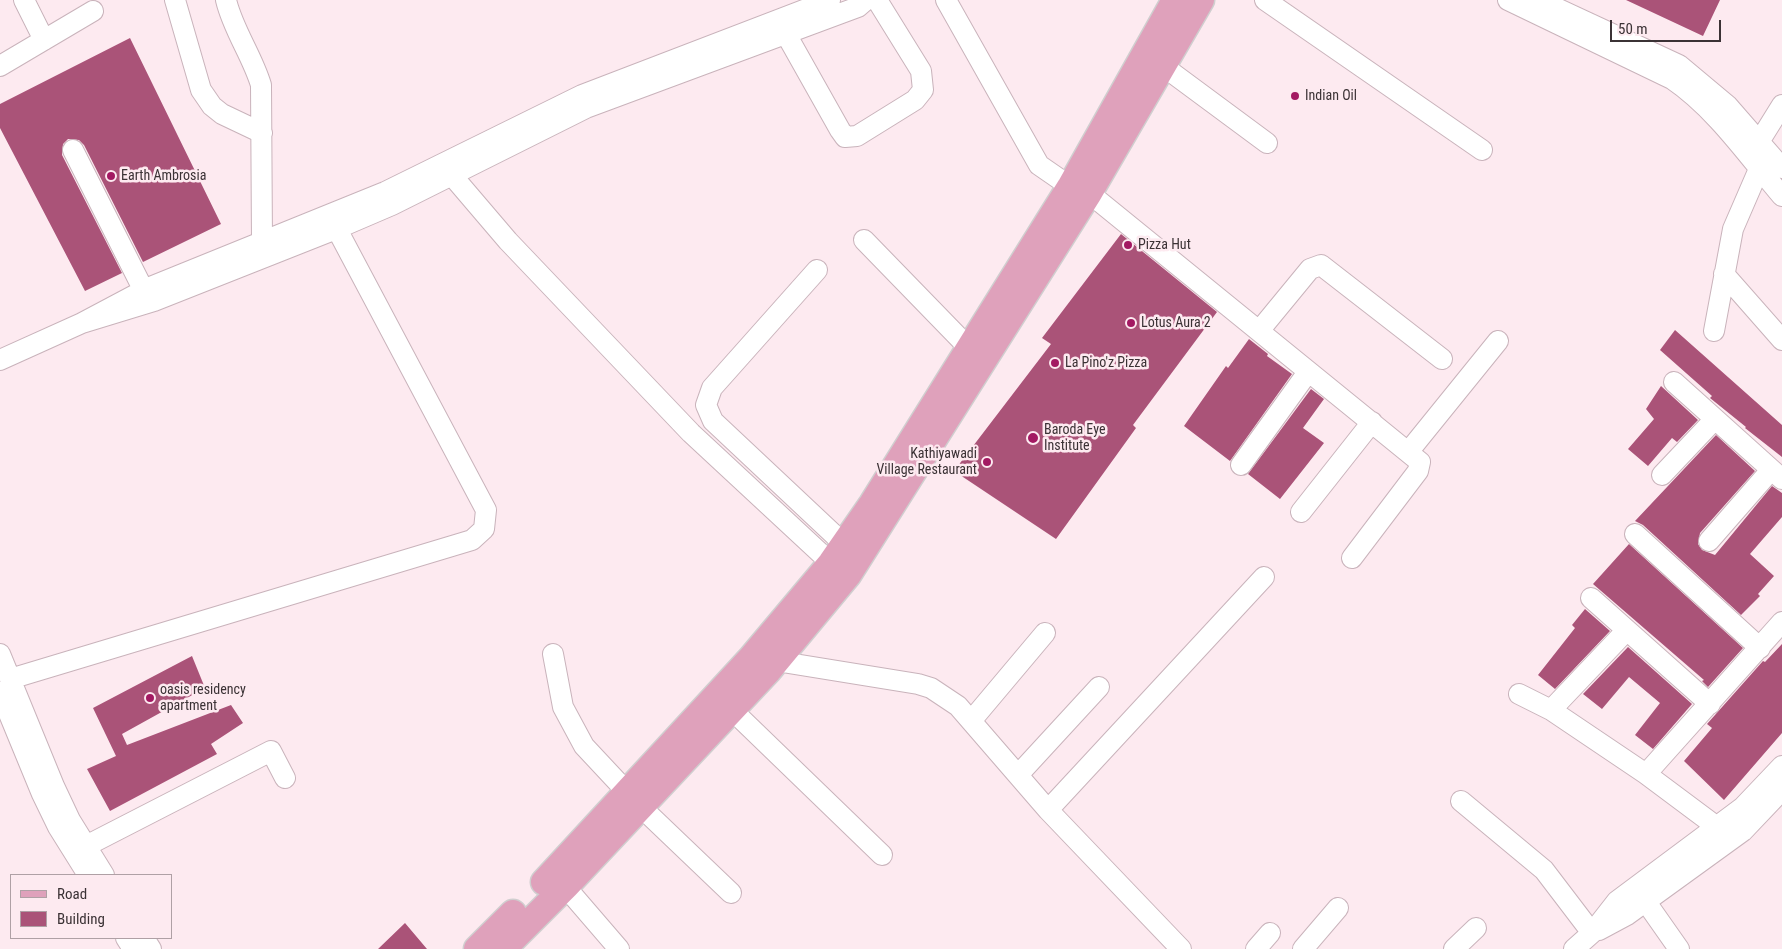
<!DOCTYPE html>
<html>
<head>
<meta charset="utf-8">
<style>
	body { margin:0 }
	#map { position:relative; width:1782px; height:949px; overflow:hidden; background:#fdeaf0; font-family:"Roboto Condensed",sans-serif }
	canvas { display:block }
	.legend { position:absolute; left:10px; top:874px; width:162px; height:65px; box-sizing:border-box; background:#fdeaf0; border:1px solid #afa0a5; margin:0; padding:6px 9px; list-style:none; font-size:15px; color:#3b3235 }
	.legend li { display:flex; align-items:center; gap:10px; height:25px }
	.legend b { width:25px; border:1px solid #afa0a5 }
	.scale { position:absolute; left:1610px; top:20px; width:111px; height:22px; box-sizing:border-box; border:2px solid #3b3235; border-top:0; padding-left:6px; font-size:15px; line-height:18px; white-space:nowrap; color:#3b3235; -webkit-text-stroke:4px #fdeaf0; paint-order:stroke }
</style>
</head>
<body>
<div id="map">
<canvas width="1782" height="949"></canvas>
<ul class="legend">
<li><b style="height:6px;background:#dfa1bb"></b>Road</li>
<li><b style="height:14px;background:#aa5378"></b>Building</li>
</ul>
<div class="scale">50 m</div>
</div>
<script>
const c = document.querySelector('canvas').getContext('2d');
c.lineJoin = 'round';
function fillPath(path, color) { c.fillStyle = color; c.fill(path, 'evenodd'); }
function strokePath(path, color, width, dash) { c.strokeStyle = color; c.lineWidth = width; c.lineCap = dash ? 'butt' : 'round'; c.setLineDash(dash || []); c.stroke(path); }
function label(font, color, halo, rows, align = 'center') {
  c.font = font + ' "Roboto Condensed",sans-serif'; c.lineWidth = 5; c.setLineDash([]); c.textBaseline = 'middle'; c.strokeStyle = halo; c.fillStyle = color; for (const [text, x, y, turn = 0] of rows) {
    c.save(); c.translate(x, y); c.rotate((+turn || 0) * Math.PI / 180); c.textAlign = isNaN(turn) ? turn : align; if (halo) c.strokeText(text, 0, 0); c.fillText(text, 0, 0); c.restore();
  }
}
fillPath(new Path2D(`
	M1626,0h94l-17,36z
	M130,38l91,186 -78,38 -59,-117 -5,-5 -11,-1 -5,5 -1,11 60,118 -37,18 -85,-163v-24z
	M1121,234l96,78 -84,113 3,3 -80,111 -102,-68 97,-127 -9,-6z
	M1675,330l107,95v32l-37,-29 1,-1 -36,-29 2,-2 -52,-46z
	M1249,339l19,15 -1,2 25,18 -62,87 -46,-35 42,-60 2,2z
	M1661,386l37,34 -21,22 -5,-4 -24,28 -20,-17 26,-30 -8,-10z
	M1311,389l13,10 -21,29 21,15 -44,56 -32,-25z
	M1716,435l39,36 -55,62 -2,11 4,6 13,5 57,-69 10,7v24l-32,37 24,22 -16,18 2,2 -19,19 -98,-90 -8,-4z
	M1629,544l114,104 -35,39 -6,-6 2,-1 -111,-96z
	M1585,609l25,22 -55,58 -17,-14 37,-47 -3,-3z
	M1782,644v89l-58,67 -40,-39 28,-33 -5,-4 56,-63 2,1z
	M1628,647l64,57 -39,45 -18,-14 25,-32 -31,-26 -27,32 -19,-15z
	M192,656l13,32 -83,46 5,11 104,-40 12,18 -32,21 6,10 -107,57 -23,-42 29,-13 -23,-48z
	M405,923l22,26h-49z`), '#aa5378');
const minor = new Path2D(`
	M24,0l20,40
	M175,0l26,90 11,16 10,8 40,19
	M226,0c7,30 26,55 35,85l1,157
	M830,0l-248,95 -197,97 -237,96 -66,35 72,-22 182,-72 56,-24 194,-97 272,-101 8,-7
	M946,0l93,165 42,29
	M1265,0l217,150
	M1508,0l164,79c44,30 76,77 110,117
	M1539,0l140,65 49,41 54,62
	M786,34l54,96 5,7 12,-1 58,-36 8,-10 -2,-19 -44,-71
	M0,66l93,-55
	M1163,66l104,77
	M1759,142l23,-37
	M73,150l71,141
	M444,166l64,75 183,192 140,130
	M1089,193l331,269 -2,9 -66,87
	M864,240l105,108
	M817,270l-105,118 -6,17 7,16 131,123
	M1724,274l58,66
	M1259,331l51,-62 11,-4 121,94
	M1714,331l19,-102 26,-60
	M0,360l82,-37
	M1674,382l108,97
	M1409,451l89,-110
	M1241,465l67,-93
	M1662,475l52,-55
	M1301,512l71,-90
	M1635,534l125,114
	M1709,541l62,-71
	M1591,598l119,106
	M0,654l54,132 16,34 34,55
	M553,654l10,53 21,39 57,61 90,86
	M776,661l142,23 13,4 27,18 90,104 133,139
	M10,679l462,-139 12,-11 2,-19 -155,-292
	M0,692l42,102 16,33 30,48
	M1519,694l32,16 95,64 136,-152
	M732,710l150,145
	M1551,710l75,-79
	M971,721l74,-88
	M1646,774l71,53
	M1018,775l81,-88
	M1461,801l83,69 48,63
	M1048,810l216,-233
	M86,846l185,-95 14,27
	M557,877l62,72
	M1646,902l33,47
	M1599,930l28,-15 116,-84 39,-41
	M126,938l7,11
	M144,938l7,11
	M1256,949l14,-16
	M1303,949l35,-41
	M1454,949l22,-21
	M1574,949l18,-16 25,-32 126,-94 39,-41`);
const major = new Path2D(`
	M544,882l207,-224 80,-95 41,-59 198,-317 105,-187
	M477,949l36,-36
	M503,949l63,-63 203,-216 79,-95 241,-382 112,-193`);
strokePath(minor, '#c9b3bb', 22);
strokePath(major, '#d0cecf', 29);
strokePath(minor, '#fff', 20);
strokePath(major, '#dfa1bb', 26);
for (const [x, y, r, color] of [
	[1295,96,5,"#a31962"],
	[111,176,5,"#a31962"],
	[1128,245,5,"#a31962"],
	[1131,323,5,"#a31962"],
	[1055,363,5,"#a31962"],
	[1033,438,6,"#a31962"],
	[987,462,5,"#a31962"],
	[150,698,5,"#a31962"]
]) { const dot = new Path2D(); dot.arc(x, y, r, 0, 2 * Math.PI); c.fillStyle = color; c.fill(dot); strokePath(dot, '#fdeaf0', 2); }
label('14px', '#3b3235', '#fdeaf0', [
	["Indian Oil",1305,96],
	["Earth Ambrosia",121,176],
	["Pizza Hut",1138,245],
	["Lotus Aura 2",1141,323],
	["La Pino'z Pizza",1065,363],
	["Baroda Eye",1044,430],
	["Institute",1044,446],
	["Kathiyawadi",977,454,"right"],
	["Village Restaurant",977,470,"right"],
	["oasis residency",160,690],
	["apartment",160,706]
], 'left');
</script>
</body>
</html>
